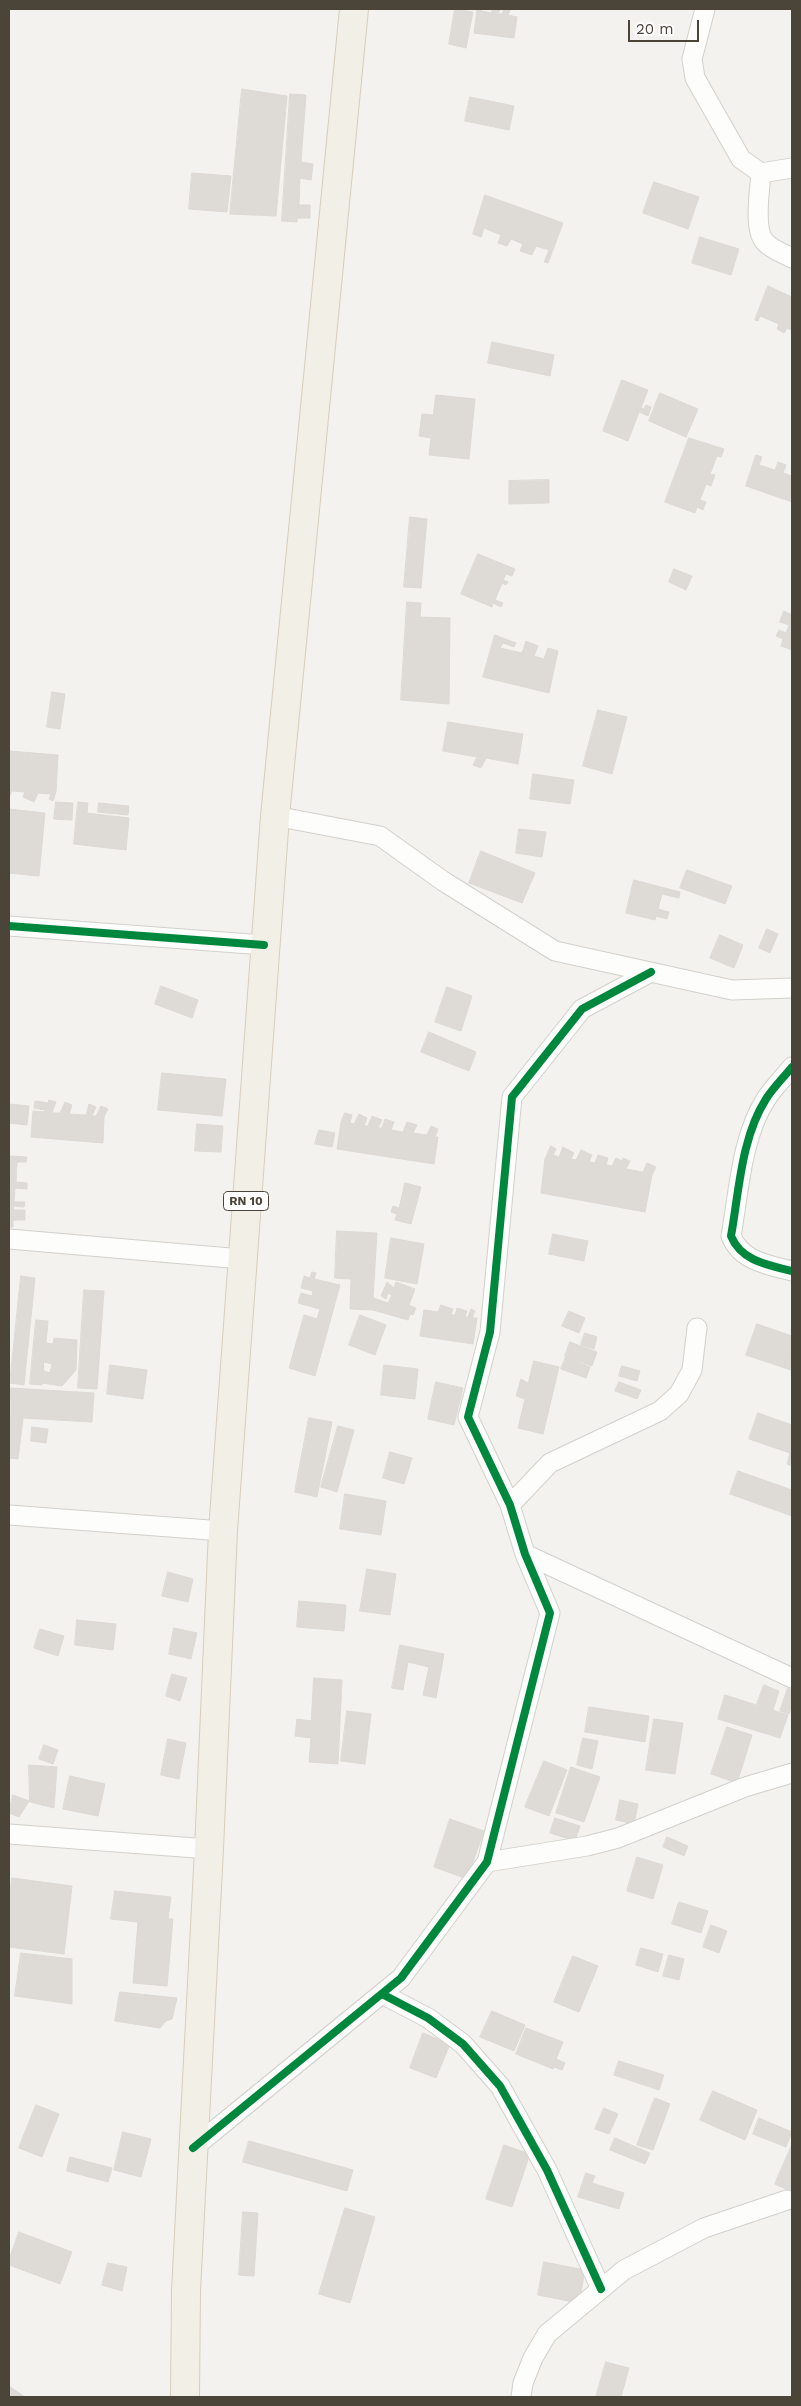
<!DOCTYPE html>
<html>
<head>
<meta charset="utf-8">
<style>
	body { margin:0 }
	#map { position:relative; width:801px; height:2406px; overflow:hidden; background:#f4f2ee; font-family:"Work Sans",sans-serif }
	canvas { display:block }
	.frame { position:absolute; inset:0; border:10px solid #4b4439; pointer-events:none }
	.scale { position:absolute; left:628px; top:20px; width:71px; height:22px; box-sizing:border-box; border:2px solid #4b4439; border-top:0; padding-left:6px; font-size:15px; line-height:18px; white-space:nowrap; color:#4b4439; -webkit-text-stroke:4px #fff; paint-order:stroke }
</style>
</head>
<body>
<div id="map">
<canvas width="801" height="2406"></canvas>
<div class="frame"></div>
<div class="scale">20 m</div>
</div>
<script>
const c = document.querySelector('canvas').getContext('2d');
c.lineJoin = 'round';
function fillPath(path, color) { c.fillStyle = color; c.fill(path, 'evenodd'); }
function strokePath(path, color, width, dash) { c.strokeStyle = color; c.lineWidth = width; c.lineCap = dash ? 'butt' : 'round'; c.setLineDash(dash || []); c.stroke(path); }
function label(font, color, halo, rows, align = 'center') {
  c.font = font + ' "Work Sans",sans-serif'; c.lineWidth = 5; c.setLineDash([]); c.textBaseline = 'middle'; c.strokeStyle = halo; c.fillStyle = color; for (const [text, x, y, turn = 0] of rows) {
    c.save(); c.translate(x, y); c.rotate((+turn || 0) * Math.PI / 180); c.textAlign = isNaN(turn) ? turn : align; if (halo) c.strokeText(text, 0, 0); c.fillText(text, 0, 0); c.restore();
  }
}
const building = new Path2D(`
	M455,9l18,3 -7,36 -17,-4z
	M475,9h7l-1,2 10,2 2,-4h7l-2,5h4l2,-5 6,1 -2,5 9,2 -3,21 -40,-5 3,-23z
	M242,89l45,7 -11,120 -46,-2z
	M290,94l16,1 -5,67 12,2 -2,16 -11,-2 -1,27h11v13h-13v4l-15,-1z
	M470,97l44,9 -5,24 -44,-9z
	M192,173l39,3 -4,36 -38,-3z
	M654,182l45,15 -11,32 -45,-16z
	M485,195l78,28 -15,40 -4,-1 5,-12 -13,-4 -4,9 -12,-4 3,-7 -12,-5 -4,7 -9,-3 3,-8 -17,-7 -3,9 -8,-3z
	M700,237l39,12 -8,26 -39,-12z
	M768,286l24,11v33l-5,-2 -3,5 -7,-4 2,-5 -19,-8 -2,5 -3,-1z
	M492,342l62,13 -4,21 -62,-13z
	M622,380l26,10 -7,18 3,1 2,-4 5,2 -3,9 -9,-4 -11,29 -25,-10z
	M660,393l38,16 -12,28 -37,-16z
	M436,395l39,4 -6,60 -40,-4 2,-17 -12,-2 3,-22 11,1z
	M689,438l35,11 -3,8 -4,-1 -7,18 5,1 -4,11 -5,-2 -6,16 6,2 -3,8 -6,-3 -2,6 -30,-11z
	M756,455l6,2 -3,8 16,5 3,-8 8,3 -3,8 9,3v26l-46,-16z
	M549,480v23l-40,1v-23z
	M410,517l17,2 -6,69 -17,-1z
	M478,554l37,15 -3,7 -6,-2 -3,6 5,2 -2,3 -4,-2 -7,17 8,3 -2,4 -8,-4 -1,4 -31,-13z
	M674,569l18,7 -6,14 -17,-8z
	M407,602l14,1 -1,14 30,1 -1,86 -48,-4z
	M784,611l8,4v35l-11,-4 2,-7 -7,-3 3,-6 7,3 3,-8 -9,-3z
	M495,635l21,8 -2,4 -11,-4 -3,5 22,5 4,-12 12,5 -4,10 10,3 4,-11 10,3 -9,42 -66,-16z
	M52,692l13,2 -5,35 -13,-2z
	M598,710l29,7 -15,57 -29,-8z
	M448,722l75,12 -5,30 -32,-6 -5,10 -8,-3 4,-8 -34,-6z
	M9,751l49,4 -2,37 -3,9 -4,-2 2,-5 -13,-1 -4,9 -11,-5 2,-5 -13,-1 -3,7z
	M533,774l41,6 -4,24 -40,-5z
	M56,802l17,1 -1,17 -18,-1z
	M78,802l10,1 -1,10 42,5 -3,32 -52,-6z
	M99,803l30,3 -1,9 -30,-3z
	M9,809l36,4 -6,63 -30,-3z
	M519,829l27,3 -4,25 -26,-4z
	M481,851l54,22 -13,30 -53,-20z
	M687,870l45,16 -7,18 -45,-16z
	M634,880l46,12 -1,6 -17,-4 -4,15 11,3 -2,7 -11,-3 -1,4 -29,-7z
	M767,929l11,5 -8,19 -11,-5z
	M720,935l23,10 -9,23 -24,-10z
	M161,986l37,14 -6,18 -37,-14z
	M447,987l25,9 -11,35 -26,-9z
	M429,1032l47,20 -7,19 -48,-19z
	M162,1073l64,6 -4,37 -64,-6z
	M49,1100l7,2 -4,11h8l5,-11 7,3 -3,9 17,1 3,-11 7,3 -4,9h4l5,-10 7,3 -4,8 -1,26 -72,-6 2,-26 12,1v-2l-11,-2 1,-7 13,2z
	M9,1104l20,2 -2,19 -18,-2z
	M345,1113l7,2 -2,8 4,1 5,-10 8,4 -3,8h4l4,-10 10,4 -4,8h4l3,-9 9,3 -3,8 12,2 4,-10 10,3 -4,8 14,2 4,-9 7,3 -3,8h3l-4,27 -97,-15 4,-27z
	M197,1124l26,2 -2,26 -26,-1z
	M319,1130l16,3 -3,14 -17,-3z
	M551,1146l5,3 -3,6 6,2 4,-10 11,6 -3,6 5,1 5,-10 11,5 -3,7 6,1 3,-8 10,3 -2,7 6,1 4,-8 6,3 1,-3 7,3 -4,8 17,3 4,-9 9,4 -4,8 -7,37 -104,-19 4,-34z
	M9,1156l18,1 -1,5h-9l-1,20 11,1v6l-12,-1 -1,14h11l-1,5 -10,-1 -1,4h12v10h-12v7h-4z
	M405,1183l16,4 -10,37 -16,-4 2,-6 -6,-2 2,-6 6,2z
	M337,1231l40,2 -4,65 15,5 4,-8 -4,-2 -2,6 -5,-3 6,-14 7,6 2,-6 19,7 -6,16 7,3 -3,7 -3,-1 -2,6 -35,-10 -23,-1 1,-30 -16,-1z
	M553,1234l35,7 -4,20 -35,-7z
	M391,1238l33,6 -7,40 -32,-6z
	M312,1272l4,1 -2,6 26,6 -25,91 -26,-8 15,-53 13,4 3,-10 -22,-6 3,-10 11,3 1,-5 -12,-3 3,-12 6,2z
	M21,1276l14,2 -11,107 -14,-2z
	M84,1290l20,1 -7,98 -19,-1z
	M441,1305l12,4 -2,6h4l2,-7 10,3 -2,6h3l3,-8 4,2 -3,7h5l-4,26 -53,-8 4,-26 14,2z
	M569,1311l16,7 -6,15 -17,-7z
	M360,1315l26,10 -11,30 -26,-10z
	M36,1320l12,1 -2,22 7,1 1,-6 23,2 -1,30 -14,16 -20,-3v2l-12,-1zM44,1362l8,2 -2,9 -6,-2z
	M757,1324l35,12 -1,34 -45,-15z
	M585,1333l12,4 -3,12 -13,-4z
	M570,1342l27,10 -5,14 -27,-10z
	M566,1357l24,10 -4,11 -25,-9z
	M534,1361l25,6 -16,67 -25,-6 7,-29 -9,-3 5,-17 7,4z
	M110,1365l37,5 -4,29 -36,-5z
	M384,1365l34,4 -3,30 -34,-4z
	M622,1366l18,5 -3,10 -18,-5z
	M436,1382l27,6 -9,37 -26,-6z
	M619,1382l22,8 -4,9 -22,-8z
	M11,1388l83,5 -2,29 -69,-4 -5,41 -9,-1z
	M758,1413l34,12v41l-5,-2 3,-11 -41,-14z
	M309,1418l23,4 -15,75 -22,-5z
	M338,1426l16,4 -17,62 -16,-5z
	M32,1427l16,2 -2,14 -15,-2z
	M390,1452l22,6 -8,26 -21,-6z
	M738,1471l54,19v26l-62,-22z
	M345,1494l41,7 -5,34 -41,-6z
	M367,1569l29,5 -6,41 -30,-4z
	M168,1572l25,7 -5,23 -26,-6z
	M299,1601l47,4 -2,26 -47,-4z
	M77,1620l39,4 -3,26 -38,-5z
	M174,1628l23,5 -6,26 -22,-5z
	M40,1629l24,7 -6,20 -24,-8z
	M400,1645l44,9 -8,44 -13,-3 6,-28 -21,-5 -5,28 -11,-2z
	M172,1674l15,4 -7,23 -14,-5z
	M314,1678l28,2 -4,84 -29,-2 2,-24 -16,-2 2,-17 14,2z
	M764,1685l15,6 -6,19 -16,-6z
	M788,1688l4,2v14l-3,10 -9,-3z
	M725,1695l63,20 -8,23 -62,-19z
	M589,1707l60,9 -4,26 -60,-10z
	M347,1711l24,3 -6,50 -24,-3z
	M654,1719l29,4 -8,51 -29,-4z
	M727,1727l25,8 -15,48 -26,-9z
	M583,1738l15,3 -6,28 -15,-4z
	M168,1739l18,4 -7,36 -18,-4z
	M44,1745l14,5 -5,14 -14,-5z
	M544,1761l23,9 -18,46 -24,-9z
	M29,1765l28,2 -3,41 -24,-6z
	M571,1767l29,10 -16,45 -28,-9z
	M70,1776l35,8 -7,32 -35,-7z
	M13,1795l16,6 -10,16 -10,-4z
	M620,1800l18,4 -4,20 -18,-4z
	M555,1818l25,8 -5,15 -25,-8z
	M450,1819l34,12 -17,48 -33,-12z
	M667,1837l21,9 -4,10 -21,-9z
	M637,1857l26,8 -10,34 -26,-8z
	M12,1878l60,8 -8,68 -55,-7v-43z
	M115,1891l56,6 -3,22h5l-6,67 -34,-3 5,-61 -27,-3z
	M679,1902l29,9 -7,22 -29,-9z
	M711,1925l16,6 -8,22 -16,-6z
	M641,1948l22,6 -5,18 -22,-7z
	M21,1953l51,6v45l-57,-8z
	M669,1955l15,4 -5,21 -16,-4z
	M573,1956l25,10 -19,46 -25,-10z
	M120,1992l57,6 -5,21 -6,2 -6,7 -45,-7z
	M492,2011l33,14 -11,26 -34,-14z
	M526,2028l37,14 -7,17 9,4 -3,7 -8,-3 -1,2 -37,-15z
	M423,2033l27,11 -14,34 -26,-10z
	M619,2061l45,14 -5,15 -45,-15z
	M713,2091l44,19 -12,30 -45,-20z
	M655,2098l15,6 -17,46 -16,-5z
	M36,2105l23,9 -17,43 -23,-9z
	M604,2108l14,6 -9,20 -14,-5z
	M759,2118l33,14 -6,15 -33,-13z
	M123,2132l28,7 -10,38 -27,-7z
	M615,2138l35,15 -5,11 -35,-14z
	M249,2141l104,29 -6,21 -104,-29z
	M504,2145l26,9 -18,53 -26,-8z
	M791,2147l1,1v44l-17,-8z
	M70,2157l42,11 -4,14 -41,-11z
	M586,2173l9,3 -3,7 32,10 -5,16 -41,-12z
	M345,2208l30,9 -25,86 -31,-9z
	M243,2212l15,1 -4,63 -15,-1z
	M19,2232l53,20 -12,32 -51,-19v-5z
	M544,2262l41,8 -6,33 -41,-8z
	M108,2263l19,4 -5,24 -20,-6z
	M606,2362l23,6 -8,29h-25z
	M9,2386l16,11h-16z`);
fillPath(building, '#dedbd6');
strokePath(building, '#dcd9d4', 1);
const street = new Path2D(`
	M705,9l-13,50 3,19 46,81 20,14 31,-5
	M761,173c-1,16 -8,57 4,69 7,8 18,11 27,16
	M275,816l105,20 63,45 112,70 177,39 60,-2
	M9,926l255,19
	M792,1067c-8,10 -19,21 -26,32 -25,39 -27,93 -35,137 10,25 37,29 61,35
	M9,1239l233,20
	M510,1505l40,-42 110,-52 19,-17 13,-24 5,-42
	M9,1515l214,16
	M525,1554l267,124
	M9,1834l200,15
	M487,1862l100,-16 31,-8 127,-51 47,-14
	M382,1994l46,24 35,26 37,42 47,84 54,119
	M193,2148l208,-170 86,-116 63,-249 -25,-59 -15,-49 -42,-88 22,-85 22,-235 70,-88 69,-37
	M521,2397l2,-14 10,-25 14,-24 77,-64 80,-42 83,-28`);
const primary = new Path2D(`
	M185,2397l1,-106 23,-442 14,-318 52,-715 79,-807`);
strokePath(street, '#d2d0cb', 21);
strokePath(primary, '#d6cebb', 30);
strokePath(street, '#fdfdfc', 19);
strokePath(primary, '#f2efe6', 28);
strokePath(new Path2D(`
	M9,926l255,19
	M792,1067c-8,10 -19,21 -26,32 -25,39 -27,93 -35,137 10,25 37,29 61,35
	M382,1994l46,24 35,26 37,42 47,84 54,119
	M193,2148l208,-170 86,-116 63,-249 -25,-59 -15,-49 -42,-88 22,-85 22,-235 70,-88 69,-37`), '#00873e', 8);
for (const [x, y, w] of [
	[246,1201,45]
]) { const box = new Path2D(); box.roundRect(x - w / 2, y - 9.5, w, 19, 4); c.fillStyle = '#fff'; c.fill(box); strokePath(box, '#4b4439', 1); }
label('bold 12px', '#4b4439', null, [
	["RN 10",246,1201]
]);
</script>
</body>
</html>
